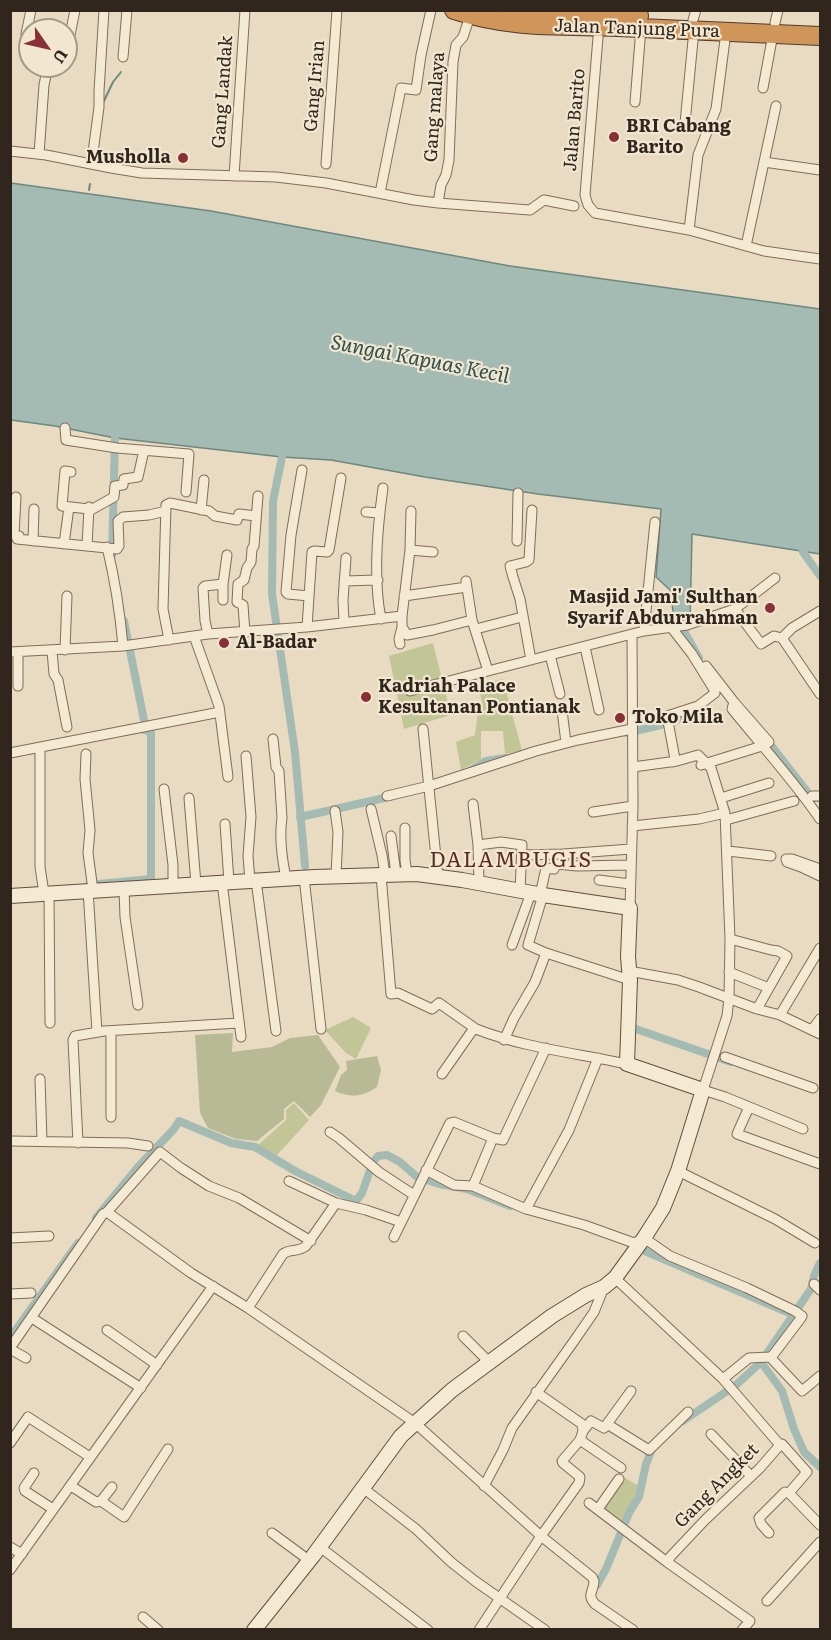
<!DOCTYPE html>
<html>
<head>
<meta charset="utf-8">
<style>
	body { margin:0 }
	#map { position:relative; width:831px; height:1640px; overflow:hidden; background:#e8dbc1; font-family:Literata,serif }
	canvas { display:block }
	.frame { position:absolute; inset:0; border:12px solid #31261d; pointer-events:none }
	.north { position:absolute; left:18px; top:18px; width:60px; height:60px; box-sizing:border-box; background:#f1e6d0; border:2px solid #a49988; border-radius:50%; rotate:124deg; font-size:16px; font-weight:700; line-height:24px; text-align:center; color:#31261d }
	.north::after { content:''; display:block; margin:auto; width:21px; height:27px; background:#893136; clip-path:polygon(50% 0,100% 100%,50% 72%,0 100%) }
</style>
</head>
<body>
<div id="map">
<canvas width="831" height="1640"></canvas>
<div class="frame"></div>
<div class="north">U</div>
</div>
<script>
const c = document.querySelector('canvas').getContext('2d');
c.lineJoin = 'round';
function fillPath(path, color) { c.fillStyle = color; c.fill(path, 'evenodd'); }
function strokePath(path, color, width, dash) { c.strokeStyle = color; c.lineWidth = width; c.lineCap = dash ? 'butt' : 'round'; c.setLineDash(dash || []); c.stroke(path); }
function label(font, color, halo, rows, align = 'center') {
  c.font = font + ' Literata,serif'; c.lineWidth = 4.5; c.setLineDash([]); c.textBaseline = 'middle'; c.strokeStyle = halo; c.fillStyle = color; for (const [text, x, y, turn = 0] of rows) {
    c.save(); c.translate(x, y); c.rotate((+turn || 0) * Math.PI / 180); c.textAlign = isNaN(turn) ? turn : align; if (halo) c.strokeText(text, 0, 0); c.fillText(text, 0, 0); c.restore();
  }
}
fillPath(new Path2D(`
	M433,643l18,72 -47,14 -15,-73z
	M503,679l19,72 -17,3 -2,-23h-22v28l-20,11 -5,-28 19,-7 3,-24 5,-4 -5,-22z
	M353,1017l18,11 -15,31 -10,-6 -21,-23z
	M294,1103l15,17 -32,35 -19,-10 28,-25v-10z
	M622,1476l17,10c-4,14 -11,28 -21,38l-20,-15 21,-30z`), '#c2c596');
fillPath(new Path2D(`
	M233,1033l-1,19 40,-5 18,-9 28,-3 22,32 -19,38 -11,12 -16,-16 -10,8v10l-27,22 -21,-2 -28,-11 -8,-15 -5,-78z
	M377,1056l4,14 -4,17c-15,10 -26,11 -42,4l6,-16 6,-5 -1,-9z`), '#b8ba95');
const water = new Path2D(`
	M11,183l200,28 299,55 310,43v245l-128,-20 -2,89 -15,2 -5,-35 -14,-13 5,-68 -123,-15 -113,-17 -94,-17 -49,-3 -167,-19 -60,-12 -44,-6z`);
fillPath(water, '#a3bbb3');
strokePath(water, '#6c887f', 1.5);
strokePath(new Path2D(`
	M103,103l10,-21 8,-10
	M89,190l1,-6`), '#6c887f', 2);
strokePath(new Path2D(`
	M282,457l-9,44 -1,93 23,158 10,114
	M803,552l17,24
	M112,555l3,-117
	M124,621l22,109h-2
	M680,624l19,34
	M627,733l46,-11 28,-15
	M766,739l46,59h5
	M468,772l18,-11 19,-3
	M300,817l93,-21
	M89,885l62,-6v-146l-5,-3
	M633,1028l98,34
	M96,1218l42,-51 36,-38 5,-8 52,22 24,4 40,24 61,30 6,-8 11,-31 5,-6 9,-1 13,7 17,15 22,7 28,5 43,17
	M633,1246l161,69
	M10,1338l68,-95
	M761,1362l21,29 12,38 10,23 16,15
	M683,1421l53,-36 25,-23 50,-73 3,-13 6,-13
	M597,1585l9,-16 23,-56 10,-16 7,-33 8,-20`), '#a3bbb3', 8);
const street = new Path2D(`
	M693,20l3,-10
	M775,23l3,-13
	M599,25l-14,170 3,10 7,8 94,17 75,21 56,8
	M26,34l5,-24
	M66,55l9,-45
	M123,57l4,-47
	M763,88l10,-54
	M635,102l6,-74
	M685,123l9,-93
	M10,151l36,4 65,13 31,5 134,4 50,6 88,17 24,3 92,7 14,-10 30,6
	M39,154l5,-69 4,-19
	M92,160l7,-53v-16l5,-81
	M764,162l56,8
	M326,164l11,-154
	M234,176l11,-166
	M380,193l21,-105 15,2 5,-35 10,-45
	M438,203l3,-18 5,-10 3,-15 4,-98 3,-17 7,-8 7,-21
	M689,230l9,-75 18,-46 10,-77
	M746,246l30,-140
	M65,428l1,12 51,8 72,6 -3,38
	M302,470l-11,65 -5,57 2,2 21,2
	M71,472l-6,-1 -3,35 27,3
	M16,497l-2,38 5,1v3
	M201,510l3,-30
	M89,511l25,-14 1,-11 8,-1 1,-6 14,-2 6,-27
	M411,511l-1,39 -8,66v11l5,8 26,-5 39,-10
	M366,512l13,1
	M17,539l100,10 2,-3 -1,-25 5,-4 26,-2 17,-4
	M33,541l1,-32
	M517,541l1,-48
	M64,544l5,-37
	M87,546l2,-39
	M107,547c8,33 13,66 16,99
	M410,550l23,2
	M344,581l34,-1
	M466,581l6,39 16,51
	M404,596l63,-9
	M223,600v-16l4,-29
	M735,609l26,35 13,-8 8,2
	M820,611l-28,17 -10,10 38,56
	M381,619c-8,-41 -4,-89 2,-131
	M344,622l-1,-22 3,-42
	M307,627l5,-75 2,-1 13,1 2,-2 12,-72
	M671,627l21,27 23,37v2l-17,13 -31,10 8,43 -3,3
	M476,629l46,-12
	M644,631l11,-109
	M245,633l-2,-28 -6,-3 1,-18 6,-4 3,-12 4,-6 1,-13 2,-3 4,-50
	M208,634l-3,-13 -2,-33 2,-2 18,-2
	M194,636l25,70 9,71
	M169,640l-6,-31 3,-104 4,-2 39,8 6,5 22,4 2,-6 17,2
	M400,644l-1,-5 3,-12
	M585,647l14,63
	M65,650l2,-54
	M52,651l2,23 4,6 9,47
	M10,652l113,-6 85,-12 99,-7 95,-11
	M550,655l10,39
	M531,660l-11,-61 -7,-22 -3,-11 16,-4 3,-2 3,-50
	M706,666l28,36
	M18,686v-34
	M410,691l222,-57
	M562,710l4,33
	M423,729l15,148
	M273,739l3,28 3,4 3,47c-3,20 0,41 4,60
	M40,751v116l4,26
	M10,753l210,-41
	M86,754l-1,25 5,51 -2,23 5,37
	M246,756l5,61 -3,39 2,25
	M701,765l61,-19 7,-4 -35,-40 -2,7c30,37 62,72 88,110
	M633,767l44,-6 21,-6 13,13 14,45 5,126 -1,59 -2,18 -24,74 22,7 78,32
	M164,789l9,76v20
	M387,796l42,-10 107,-35 42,-11 54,-11
	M812,796h8
	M189,798l7,86
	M721,798l48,-15
	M473,804l5,41 1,38
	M371,809l11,46 3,20
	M335,811l3,21 -2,44
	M593,812l40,-6
	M726,820l68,-19
	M225,824l4,58
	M632,826l67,-7 26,-6
	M405,828v32l2,14
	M391,836l5,38
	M478,845l23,-3 21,3 -2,46
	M728,851l43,5
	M522,855l41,-1 68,-5
	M820,869l-28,-10h-6l1,3 14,5 19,9
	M381,875l10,119 7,-1 34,16 7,-6 37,26
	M304,877l17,152
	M256,880l20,151
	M599,880l31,4
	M222,882l19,155
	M124,889l1,28 13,88
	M88,890l9,142
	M49,893l1,130
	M540,895l6,-27 8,1 2,-5 21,2 54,-1
	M543,895l-15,50 18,8 84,27
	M630,908l3,-102 -1,-172 12,-3 43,-6 48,-16 40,-31
	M730,939l41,11 7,1 9,5 -30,53
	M512,945l19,-52
	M629,971l49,9 21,7 58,22 23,6 40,19
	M729,972l40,16
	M780,1015l40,-67
	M812,1030l8,-11
	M504,1040l10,-22 21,-36 11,-29
	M725,1057l88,31
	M442,1074l30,-43 4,-2c49,19 100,24 151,35
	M40,1079l2,62
	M749,1107l-12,27 83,30
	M111,1117v-86
	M330,1132l9,6 40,34 35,23
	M10,1141l118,2 20,3
	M78,1143l-5,-103 2,-4 29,-5 135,-8
	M426,1170l28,15 19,1 53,23 58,16 50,18 6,-3 2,1
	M678,1171l97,48 40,24
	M289,1181l47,22 30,7 35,12
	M473,1186l20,-48
	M526,1209l43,-79 29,-72
	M107,1212l53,-60 21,16 28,18 30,12 72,43
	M394,1237l56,-114 4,-1 39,16 10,2 43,-92
	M10,1238l39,-2
	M644,1238l26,18 77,32 48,23 7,5 -1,2 -28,37 -3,2 -21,1 -26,21
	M615,1278l108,101 57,66 -20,23 -55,52 -34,36 -4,6 83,59 -8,9
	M814,1284l6,6
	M10,1294l21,-1
	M248,1308l35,-54c7,-6 14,-1 23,-8l30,-43
	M32,1318l109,70
	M107,1330l50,35
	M463,1336l27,27
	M10,1348l93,-134 4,-2 84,61 57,35 167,115 126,113 51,41 2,4c0,11 -8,13 1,23l38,26
	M10,1349l16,9
	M770,1357l32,34 18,-15
	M631,1391l-24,33 42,26 39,-38
	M536,1392l46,32 1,7 -3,9 41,28
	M583,1431l8,-10 13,7 3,-4
	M711,1434l40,42
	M10,1443l18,-26 62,40
	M780,1445l2,-1 25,28 -18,21
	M34,1473l-10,15 1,3 28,18
	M71,1486l25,16 5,-1 11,-14
	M484,1486l19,-36 9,-22 62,-87 20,-29 10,-25
	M363,1488l53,41 35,33 24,19 70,49
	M101,1501l23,16 44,-68
	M589,1503l78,59
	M598,1509l21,-30
	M272,1533l38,28
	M769,1533l-8,-9 -2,-6 26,-26 4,1 31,32
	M10,1547l12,7
	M320,1547l108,83
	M10,1570l203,-284
	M767,1601l53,-59
	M143,1617l15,13
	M479,1630l62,-94 38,-53 1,-6 -17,-14 -1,-2 18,-21`);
const secondary = new Path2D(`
	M10,896l304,-19 103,-3 45,6 81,15 87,13 -2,49 2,23 -3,84 76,26 -25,81 -15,37 -19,30 -29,40 -11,9 -18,8 -34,21 -100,74 -51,46 -88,120 -59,74`);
const highway = new Path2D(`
	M454,10c58,19 105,15 164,17 68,3 135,6 202,9
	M511,10c43,5 85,3 128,6`);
strokePath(street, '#806c5a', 11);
strokePath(secondary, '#624e3e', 16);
strokePath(highway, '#4e3c2f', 20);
strokePath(street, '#f4e9d3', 9);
strokePath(secondary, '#f4e9d3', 14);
strokePath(highway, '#d09659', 18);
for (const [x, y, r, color] of [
	[614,137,6,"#893136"],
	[183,158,6,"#893136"],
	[770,608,6,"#893136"],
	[224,643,6,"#893136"],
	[366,697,6,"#893136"],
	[620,718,6,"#893136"]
]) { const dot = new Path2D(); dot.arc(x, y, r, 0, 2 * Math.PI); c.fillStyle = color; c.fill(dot); strokePath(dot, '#f1e6d0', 2); }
label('18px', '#31261d', '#f1e6d0', [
	["Jalan Tanjung Pura",637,29,2],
	["Gang Irian",315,86,-85],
	["Gang Landak",223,92,-86],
	["Gang malaya",435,107,-86],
	["Jalan Barito",575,120,-85],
	["Gang Angket",717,1486,-45]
]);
label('bold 18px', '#31261d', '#f1e6d0', [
	["BRI Cabang",626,127],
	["Barito",626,148],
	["Musholla",171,158,"right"],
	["Masjid Jami' Sulthan",758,598,"right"],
	["Syarif Abdurrahman",758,619,"right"],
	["Al-Badar",236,643],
	["Kadriah Palace",378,687],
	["Kesultanan Pontianak",378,708],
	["Toko Mila",632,718]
], 'left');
label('italic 20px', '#2e4f4c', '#f1e6d0', [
	["Sungai Kapuas Kecil",420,360,11]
]);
c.letterSpacing = '1.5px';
label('21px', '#592a21', '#f1e6d0', [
	["DALAMBUGIS",511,861]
]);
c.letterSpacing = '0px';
</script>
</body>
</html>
